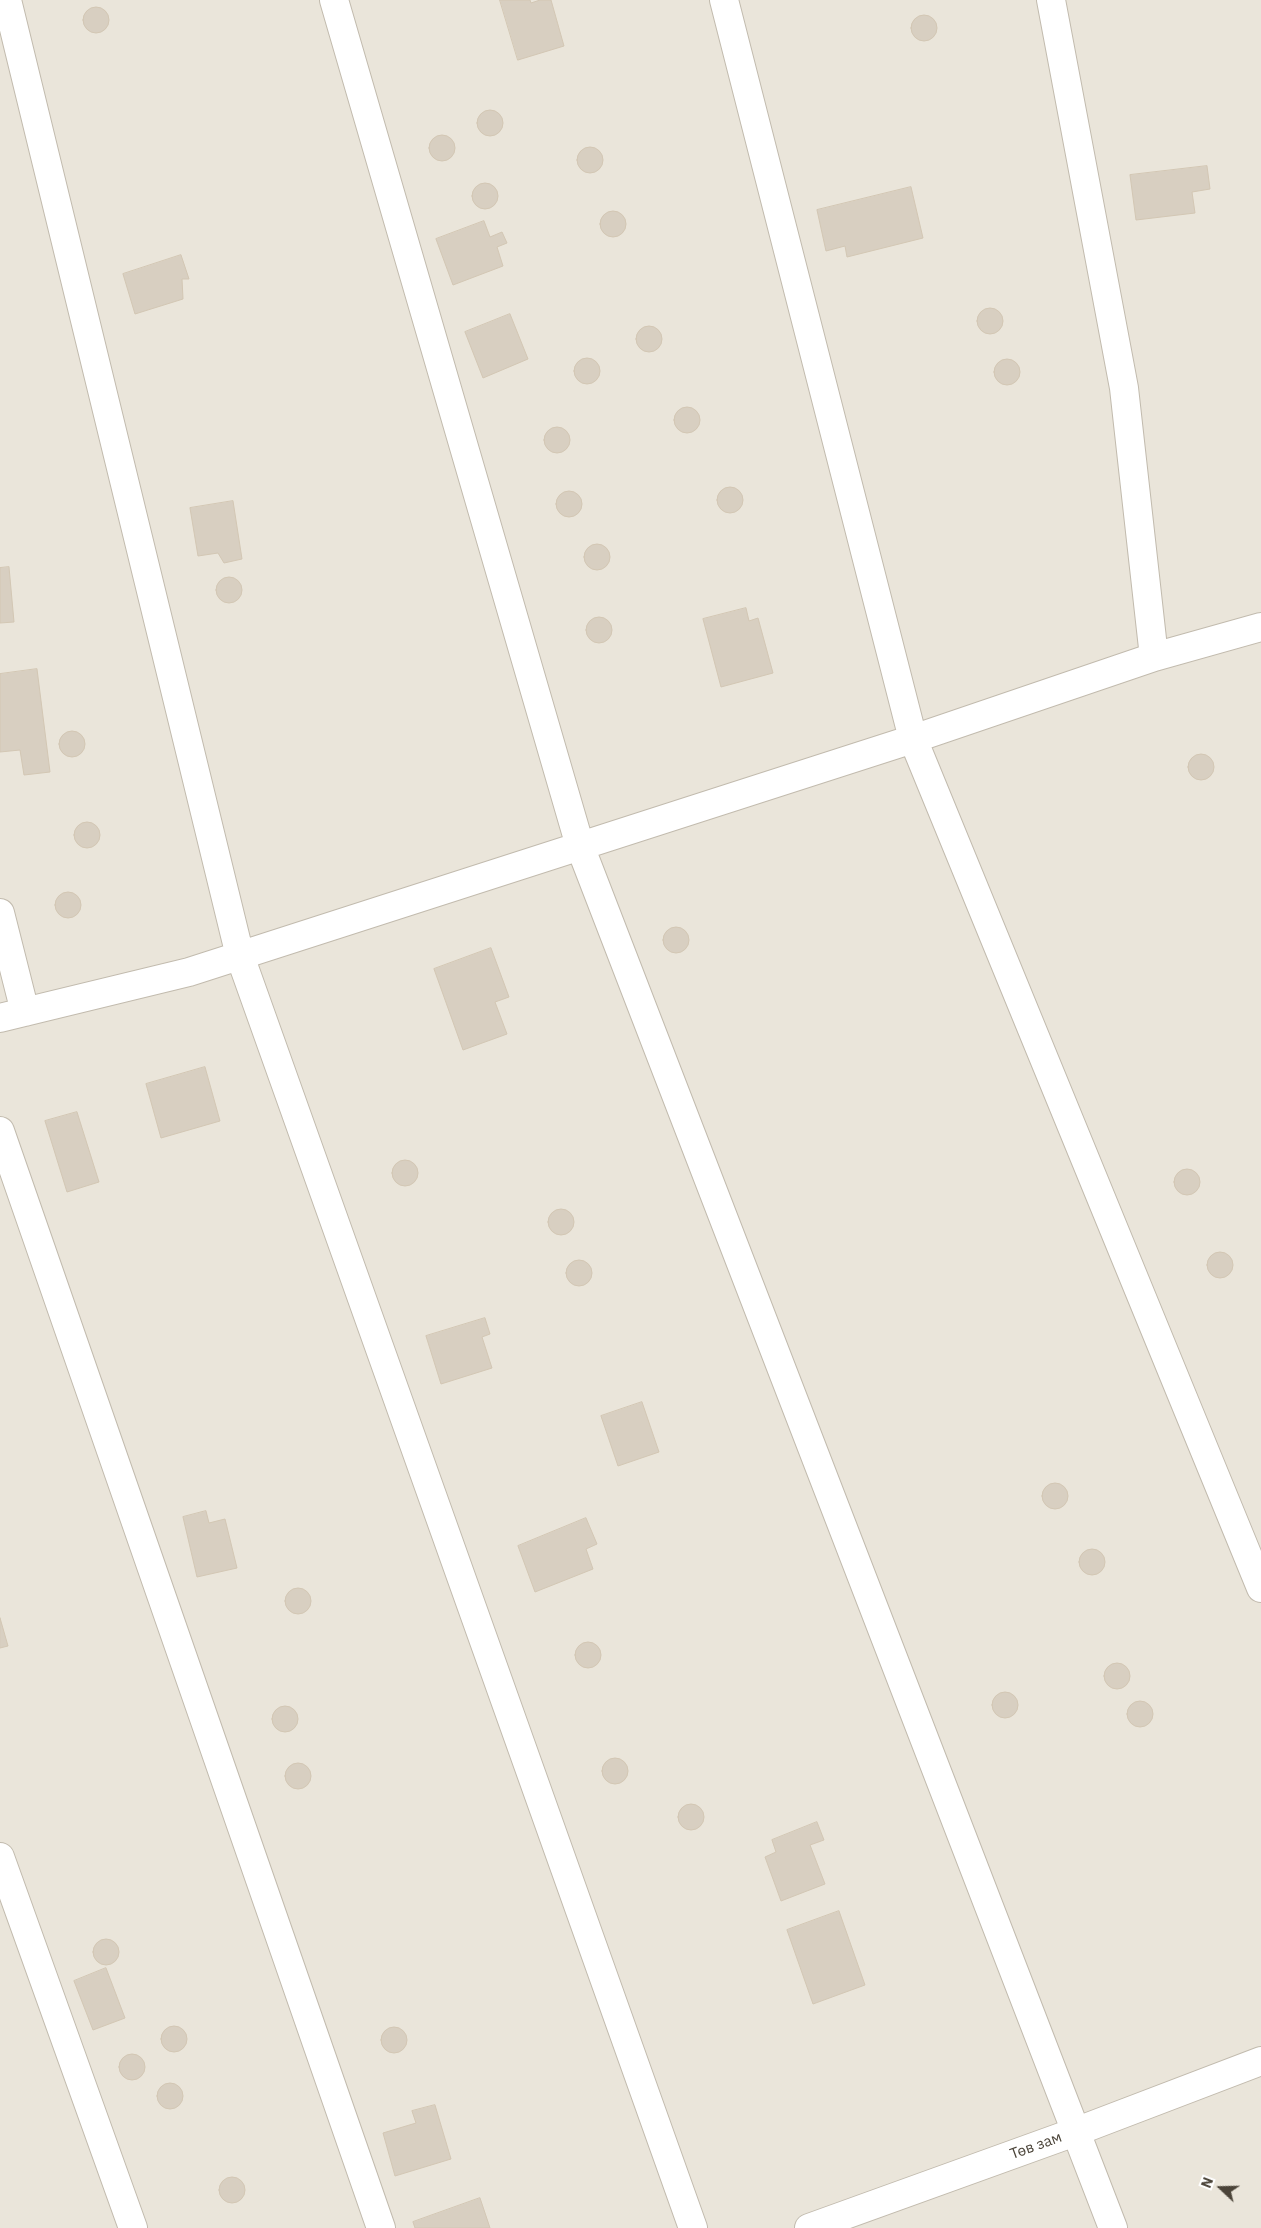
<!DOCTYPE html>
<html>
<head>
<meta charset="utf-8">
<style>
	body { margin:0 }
	#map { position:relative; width:1261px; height:2228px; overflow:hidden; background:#f6f3ec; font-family:"IBM Plex Sans",sans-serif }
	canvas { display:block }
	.north { position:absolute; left:1196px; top:2163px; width:50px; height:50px; -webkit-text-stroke:4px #fff; paint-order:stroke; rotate:291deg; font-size:14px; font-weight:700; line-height:20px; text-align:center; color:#4b4439 }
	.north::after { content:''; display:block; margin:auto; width:18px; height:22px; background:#4b4439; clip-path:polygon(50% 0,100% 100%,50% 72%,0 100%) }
</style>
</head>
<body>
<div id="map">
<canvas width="1261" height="2228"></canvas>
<div class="north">N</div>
</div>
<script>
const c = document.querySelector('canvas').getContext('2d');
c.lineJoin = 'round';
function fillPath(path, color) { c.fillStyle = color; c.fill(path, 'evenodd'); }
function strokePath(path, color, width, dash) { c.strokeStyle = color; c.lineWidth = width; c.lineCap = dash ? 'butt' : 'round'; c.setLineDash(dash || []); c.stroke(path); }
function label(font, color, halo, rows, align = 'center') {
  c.font = font + ' "IBM Plex Sans",sans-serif'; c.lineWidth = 4; c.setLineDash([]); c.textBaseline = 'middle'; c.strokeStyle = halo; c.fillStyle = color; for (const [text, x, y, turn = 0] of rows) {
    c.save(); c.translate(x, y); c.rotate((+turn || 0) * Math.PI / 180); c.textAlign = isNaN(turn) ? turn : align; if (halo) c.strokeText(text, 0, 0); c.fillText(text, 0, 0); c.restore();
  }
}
fillPath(new Path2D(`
	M0,0h1261v2228h-1261z`), '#eae5da');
const building = new Path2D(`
	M500,0h30l1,3 9,-3h11l13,46 -46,14z
	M83 20a13 13 0 1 1 26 0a13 13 0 1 1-26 0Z
	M911 28a13 13 0 1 1 26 0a13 13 0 1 1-26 0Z
	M477 123a13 13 0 1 1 26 0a13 13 0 1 1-26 0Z
	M429 148a13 13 0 1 1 26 0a13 13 0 1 1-26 0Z
	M577 160a13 13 0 1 1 26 0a13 13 0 1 1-26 0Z
	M1207,166l3,23 -18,3 3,21 -59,7 -6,-45z
	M472 196a13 13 0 1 1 26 0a13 13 0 1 1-26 0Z
	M911,187l12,51 -76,19 -2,-11 -19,5 -9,-41z
	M600 224a13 13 0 1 1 26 0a13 13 0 1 1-26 0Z
	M484,221l6,16 12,-5 5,11 -10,4 6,19 -50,19 -17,-46z
	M181,255l8,24h-7l1,20 -48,15 -12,-40z
	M977 321a13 13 0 1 1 26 0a13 13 0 1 1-26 0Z
	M510,314l18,45 -45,19 -18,-46z
	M636 339a13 13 0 1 1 26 0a13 13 0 1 1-26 0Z
	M574 371a13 13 0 1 1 26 0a13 13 0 1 1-26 0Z
	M994 372a13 13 0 1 1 26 0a13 13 0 1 1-26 0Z
	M674 420a13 13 0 1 1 26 0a13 13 0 1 1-26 0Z
	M544 440a13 13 0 1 1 26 0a13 13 0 1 1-26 0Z
	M717 500a13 13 0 1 1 26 0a13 13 0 1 1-26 0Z
	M556 504a13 13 0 1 1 26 0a13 13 0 1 1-26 0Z
	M233,501l9,58 -18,4 -6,-10 -20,3 -8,-48z
	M584 557a13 13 0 1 1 26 0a13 13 0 1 1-26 0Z
	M9,567l5,55 -14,1v-55z
	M216 590a13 13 0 1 1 26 0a13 13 0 1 1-26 0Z
	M746,608l3,13 9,-3 15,55 -52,14 -18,-68z
	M586 630a13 13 0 1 1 26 0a13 13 0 1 1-26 0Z
	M37,669l13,103 -26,3 -4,-25 -20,2v-78z
	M59 744a13 13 0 1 1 26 0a13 13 0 1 1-26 0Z
	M1188 767a13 13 0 1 1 26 0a13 13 0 1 1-26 0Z
	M74 835a13 13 0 1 1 26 0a13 13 0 1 1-26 0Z
	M55 905a13 13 0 1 1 26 0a13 13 0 1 1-26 0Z
	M663 940a13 13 0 1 1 26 0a13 13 0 1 1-26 0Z
	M491,948l18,49 -14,5 12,32 -44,16 -29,-81z
	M205,1067l15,54 -59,17 -15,-54z
	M77,1112l22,70 -32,10 -22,-71z
	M392 1173a13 13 0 1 1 26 0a13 13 0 1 1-26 0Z
	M1174 1182a13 13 0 1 1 26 0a13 13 0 1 1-26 0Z
	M548 1222a13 13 0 1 1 26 0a13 13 0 1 1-26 0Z
	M1207 1265a13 13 0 1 1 26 0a13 13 0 1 1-26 0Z
	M566 1273a13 13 0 1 1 26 0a13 13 0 1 1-26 0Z
	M485,1318l5,16 -8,3 10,31 -51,16 -15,-48z
	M642,1402l17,50 -41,14 -17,-50z
	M1042 1496a13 13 0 1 1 26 0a13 13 0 1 1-26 0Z
	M206,1511l3,12 16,-4 12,49 -40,9 -14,-60z
	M586,1518l11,26 -11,5 7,20 -58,23 -17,-46z
	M1079 1562a13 13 0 1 1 26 0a13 13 0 1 1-26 0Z
	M285 1601a13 13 0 1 1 26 0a13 13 0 1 1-26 0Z
	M0,1618l8,28 -8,2z
	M575 1655a13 13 0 1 1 26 0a13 13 0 1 1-26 0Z
	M1104 1676a13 13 0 1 1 26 0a13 13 0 1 1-26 0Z
	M992 1705a13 13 0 1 1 26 0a13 13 0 1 1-26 0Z
	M1127 1714a13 13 0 1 1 26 0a13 13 0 1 1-26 0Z
	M272 1719a13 13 0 1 1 26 0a13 13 0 1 1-26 0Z
	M602 1771a13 13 0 1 1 26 0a13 13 0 1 1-26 0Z
	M285 1776a13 13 0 1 1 26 0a13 13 0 1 1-26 0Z
	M678 1817a13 13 0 1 1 26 0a13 13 0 1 1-26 0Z
	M817,1822l7,18 -14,5 15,39 -44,17 -16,-44 11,-5 -4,-12z
	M839,1911l26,74 -52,19 -26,-74z
	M93 1952a13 13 0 1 1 26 0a13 13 0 1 1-26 0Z
	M106,1968l19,50 -32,12 -19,-49z
	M161 2039a13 13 0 1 1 26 0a13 13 0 1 1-26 0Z
	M381 2040a13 13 0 1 1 26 0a13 13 0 1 1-26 0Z
	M119 2067a13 13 0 1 1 26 0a13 13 0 1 1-26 0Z
	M157 2096a13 13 0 1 1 26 0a13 13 0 1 1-26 0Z
	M435,2105l16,54 -56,17 -12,-43 33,-10 -4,-12z
	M219 2190a13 13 0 1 1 26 0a13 13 0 1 1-26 0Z
	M480,2198l10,30h-75l-2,-6z`);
fillPath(building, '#d8cfc1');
strokePath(building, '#d3c7b4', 1);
const minor = new Path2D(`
	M7,0l233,956 453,1272
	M334,0l246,846 533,1382
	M724,0l189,739 348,849
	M1051,0l73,388 30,269
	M0,913l25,99
	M0,1018l189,-46 724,-233 241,-82 107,-30
	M0,1131l381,1097
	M0,1857l133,371`);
const tertiary = new Path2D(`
	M809,2228l266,-96 186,-71`);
strokePath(minor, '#c2bbae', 30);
strokePath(tertiary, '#c2bbae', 30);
strokePath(minor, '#fff', 28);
strokePath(tertiary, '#fff', 28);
label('15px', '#4b4439', '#fff', [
	["Төв зам",1036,2146,-20]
]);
</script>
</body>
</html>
